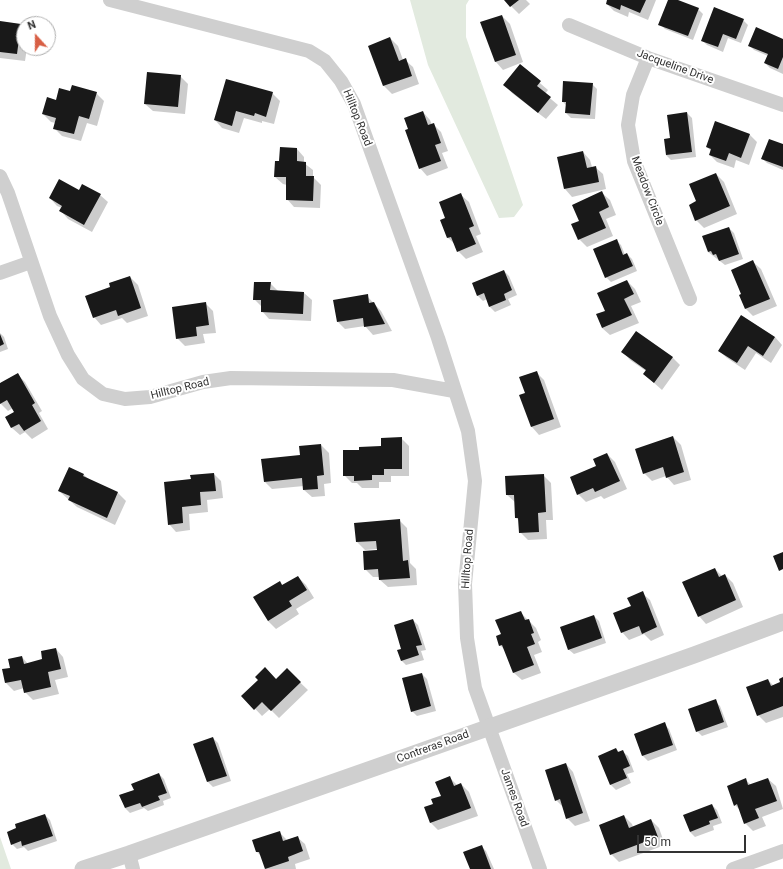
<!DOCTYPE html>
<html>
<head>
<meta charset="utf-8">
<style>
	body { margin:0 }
	#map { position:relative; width:783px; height:869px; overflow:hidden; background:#fff; font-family:Roboto,sans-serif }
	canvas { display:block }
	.north { position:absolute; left:16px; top:16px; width:40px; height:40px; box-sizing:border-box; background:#fff; border:1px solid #adadad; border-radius:50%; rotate:339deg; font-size:11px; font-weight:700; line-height:16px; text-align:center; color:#323232 }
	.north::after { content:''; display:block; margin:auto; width:14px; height:18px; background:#d85f45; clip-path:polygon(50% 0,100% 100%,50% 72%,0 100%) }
	.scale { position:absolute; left:637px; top:835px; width:109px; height:18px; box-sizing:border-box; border:2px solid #323232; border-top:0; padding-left:5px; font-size:12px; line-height:14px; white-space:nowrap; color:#323232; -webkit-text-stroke:3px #fff; paint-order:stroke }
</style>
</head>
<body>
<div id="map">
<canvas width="783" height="869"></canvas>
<div class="north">N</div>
<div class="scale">50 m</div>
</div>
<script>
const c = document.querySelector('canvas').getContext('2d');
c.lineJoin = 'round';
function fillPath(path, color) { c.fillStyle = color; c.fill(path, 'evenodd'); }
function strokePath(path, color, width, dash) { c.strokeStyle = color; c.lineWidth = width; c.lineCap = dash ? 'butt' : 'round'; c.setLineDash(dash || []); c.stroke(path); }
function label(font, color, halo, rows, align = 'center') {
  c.font = font + ' Roboto,sans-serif'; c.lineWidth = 4; c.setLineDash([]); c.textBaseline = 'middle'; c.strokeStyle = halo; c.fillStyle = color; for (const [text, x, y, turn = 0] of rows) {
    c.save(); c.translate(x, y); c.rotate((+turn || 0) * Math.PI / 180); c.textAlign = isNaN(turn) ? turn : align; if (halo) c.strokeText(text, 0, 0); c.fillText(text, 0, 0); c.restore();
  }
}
fillPath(new Path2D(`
	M410,0h59l-3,5v32l57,168 -9,12 -15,1 -71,-153z
	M0,837l11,32h-11z`), '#e2eadf');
fillPath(new Path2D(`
	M505,0h21l4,4 -11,10z
	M608,0h48l-8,20 -19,-8 -1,5 -14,-6 -7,-7z
	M669,0h6l23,9 5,5 -10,26 -28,-11 -5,-5z
	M502,16l8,8 13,38 -20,8 -7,-8z
	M743,20l5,5 -7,18 -13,-5 -5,14 -16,-7 -5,-5z
	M0,22l21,3 3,3v20h3l-2,13 -25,-3z
	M390,38l8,8 5,14h2l8,7 6,17 -27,10 -8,-8 -14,-40z
	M783,40v34l-13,-6 -5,-5 3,-7 -14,-6 -5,-5z
	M520,66l28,24 -3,4 13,11 -12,14 -34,-26 -7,-8z
	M180,76l8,8 -3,30 -32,-3 -8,-7z
	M592,84l5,5 -2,30 -24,-1 -5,-5v-8l-3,-3z
	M71,92l25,1 8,8 -7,25 -10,-3 -6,18 -19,-5 -8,-8 2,-5 -5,-1 -8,-8 14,-13z
	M272,93l8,8 -6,23 -12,-3v2l-18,-5 -5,15 -17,-5 -7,-8z
	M423,112l7,8 2,5 1,-1 8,8 7,19 -6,2 6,15 -21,8 -7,-8 -10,-39z
	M687,113l5,5 4,39 -25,3 -5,-5z
	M750,135l7,7 -8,23 -13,-5 -2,8 -17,-6 -7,-7 1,-4 -4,-4z
	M783,145v25l-16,-7 -5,-5z
	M297,149l7,8v6l9,7v7l8,8 -1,23 -26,-1 -7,-8v-14l-4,-1 -8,-7 5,-15z
	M583,152l7,8 2,7h3l8,7 3,15 -34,8 -7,-8 -7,-32z
	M716,174l8,8 13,32 -33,14 -8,-8 2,-18z
	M79,191l21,4 8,7 -16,30 -24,-13 -7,-8 1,-3 -5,-2 -7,-8z
	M602,193l8,7 6,15 -10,4 7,17 -26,11 -8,-8 1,-18z
	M461,195l8,7 12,32 -5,2 7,16 -17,7 -8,-8 -2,-6 -8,-7 -2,-20z
	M729,228l5,5 9,26 -18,6 -17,-13z
	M616,240l5,5 4,10 2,-1 5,5 5,12 -26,11 -5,-5z
	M753,262l8,7 16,37 -24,10 -7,-7 -3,-14z
	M504,271l5,5 8,19 -9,4 3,6 -16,7 -5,-5 -3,-8 -4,2 -5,-5 -5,-13z
	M130,277l8,8 10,31 -21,7 -5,-5 -21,7 -7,-8 17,-29z
	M627,281l8,8 6,13 -10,4 8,17 -29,12 -8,-7 4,-17z
	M270,283l8,8 26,2 8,7 -1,21 -42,-2 -7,-8v-4l-8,-8z
	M367,296l14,15 11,20 -19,4 -8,-9 -20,3 -7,-7z
	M205,303l8,8 3,22 -13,1 2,9 -20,3 -8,-8z
	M742,316l33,21 7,8 -11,18 -15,-10 -11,17 -18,-12 -8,-7z
	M0,333l4,4 4,12 -8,3z
	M623,352l49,5 8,8 -18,25 -18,-16 2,-3 -16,-11z
	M536,372l8,8 17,47 -22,8 -7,-8 -12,-31 6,-2z
	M17,374l8,8 17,29 -3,2 9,16 -16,10 -7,-7 -5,3 -8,-7 -6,-10 9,-6 -2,-4 -5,3 -8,-8v-18z
	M673,437l8,8 10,35 -17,5 -8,-9 -14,5 -8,-8z
	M401,438l8,8v30h-18v6h-12v6h-17l-5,-5h-5l-8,-8 16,-24 22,-4z
	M321,445l8,8 2,30 -7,1 1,12 -13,1 -8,-7v-4l-32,3 -7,-7 36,-26z
	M607,454l8,8 12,27 -23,10 -3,-3 -15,6 -8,-8z
	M70,468l14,7 6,5 28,13 8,8 -11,24 -38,-18 -18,-16z
	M214,474l7,7 2,17 -16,2 1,12 -19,2 1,16 -14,2 -7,-8 23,-44z
	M543,475l8,8 2,37h-7l1,19 -19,1 -8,-8v-11l-4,-3 -1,-16 -8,-7z
	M399,520l8,8 3,35 6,6 1,16 -29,2 -8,-7v-3h-7l-8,-8 13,-18 -1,-2 -12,1 -8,-8z
	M715,569l7,7 3,-1 8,8 10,24 -37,17 -7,-8z
	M298,577l8,8 8,13 -18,11 3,5 -23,15 -8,-8 -14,-23 26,-16 3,4z
	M642,593l8,7 14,35 -13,6 -7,-7 -15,6 -7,-8 10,-26z
	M520,612l16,16 5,12 -3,2 4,10 -8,3 7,18 -19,7 -8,-7 -9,-23 -5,-5 2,-10z
	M594,616l5,5 7,22 -32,11 -6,-5z
	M413,620l5,5 8,25 -5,1 3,9 -18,5 -5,-5 1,-10z
	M56,649l7,8 5,20 -13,3 4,14 -26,6 -8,-8 -1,-4 -10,3 -8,-8 -3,-13 8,-2 11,-11 6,7 15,-4z
	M287,670l21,20 -29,28 -9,-9 -8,7 -19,-20 33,-16z
	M422,674l5,5 9,32 -19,5 -5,-5z
	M783,678v39l-17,6 -8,-8 10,-35 6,6 7,-3z
	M715,701l5,5 8,21 -26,9 -5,-5z
	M664,724l5,5 8,21 -29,11 -5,-5 -8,-22z
	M213,738l5,5 13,38 -18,6 -5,-5z
	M616,749l4,4 3,-1 5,4 6,16 -7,2 4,9 -15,7 -5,-5 -12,-29z
	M566,764l7,8 17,49 -15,5 -8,-8 -4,-11 -7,-7z
	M159,774l5,5 7,19 -8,3 1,4 -16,6 -4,-3 -14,5 -5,-5 -4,-12 14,-6z
	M450,778l8,8 3,-2 8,8 9,24 -40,14 -7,-7 3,-18 8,-8z
	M768,779l8,7 7,23 -21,8 4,9 -13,5 -8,-8 -4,-12 -6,-6 11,-25 5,5z
	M712,805l5,5 5,13 -9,3 1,4 -19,7 -5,-5z
	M45,815l5,5 7,21 -29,10 -4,-4 -7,2 -5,-5z
	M624,816l8,8 1,3 18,-7 8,8 6,17 -46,17 -8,-8z
	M279,832l8,8 10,-3 8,7 5,15 -15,5 1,5h-30l-5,-13 -4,-4z
	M481,846l5,5 8,18h-23z`), '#0003');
fillPath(new Path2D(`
	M504,0h15l-9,7z
	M607,0h39l-6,13 -19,-8 -1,5 -14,-6z
	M668,0h10l21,8 -11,28 -30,-11z
	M714,7l30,12 -8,20 -13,-5 -5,13 -17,-6z
	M502,15l14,40 -21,7 -15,-40z
	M0,21l21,3 -4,30 -17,-2z
	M756,27l27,12v18l-5,12 -14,-6 4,-9 -20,-8z
	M390,37l9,24 7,-3 6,18 -29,10 -15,-40z
	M520,64l21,17 -4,5 14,11 -13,16 -35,-28z
	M147,72l34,3 -3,32 -34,-3z
	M226,79l47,13 -7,25 -11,-4 -1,3 -18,-5 -4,15 -18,-6z
	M563,81l30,2 -3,32 -25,-2 1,-11h-4z
	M72,85l25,7 -8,27 -10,-3 -5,18 -21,-5 3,-11 -14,-4 5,-17 9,3 3,-12 11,3z
	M423,111l5,14 6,-2 7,20 -6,2 6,16 -22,8 -14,-39 3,-1 -4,-11z
	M687,112l5,40 -26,3 -2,-16 6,-1 -3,-23z
	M715,121l35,13 -9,24 -12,-5 -3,8 -17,-6 2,-6 -5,-2z
	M769,139l14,5v23l-22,-8z
	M280,147l17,1v13l9,1v14h8l-1,25 -27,-1v-23h-12l1,-16h4z
	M583,151l4,17 9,-2 3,16 -35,7 -7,-32z
	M716,173l14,33 -35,15 -6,-16 7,-4 -7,-17z
	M59,179l20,11 3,-6 19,10 -17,31 -25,-14 3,-5 -13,-8z
	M602,191l7,16 -10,5 7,16 -28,12 -7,-16 8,-3 -7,-16z
	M461,193l13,33 -5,2 7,16 -19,8 -6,-15 -4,1 -7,-18 5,-2 -6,-16z
	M729,227l10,27 -20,7 -3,-7 -3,1 -2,-4 -3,1 -6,-16z
	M617,239l6,16 4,-2 6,13 -28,12 -12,-29z
	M753,260l17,39 -25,10 -6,-14 2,-1 -10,-24z
	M504,270l8,20 -8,4 2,6 -17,7 -5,-14 -7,3 -5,-13z
	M130,276l11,32 -23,8 -2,-6 -23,8 -8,-22 25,-9 -1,-4z
	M627,280l7,14 -10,5 8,16 -30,13 -6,-14 9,-3 -8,-18z
	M254,282h17l-1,8 34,2 -1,22 -42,-2v-12h-8z
	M368,294l1,9 5,-1 11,22 -21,3 -1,-9 -26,4 -4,-22z
	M206,302l3,23 -13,2 1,9 -21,3 -4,-32z
	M741,315l34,22 -12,19 -15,-10 -11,17 -19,-12z
	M636,331l37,26 -19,26 -11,-9 3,-4 -25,-18z
	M0,334l4,10 -4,2z
	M537,371l17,48 -23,8 -12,-32 6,-2 -6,-16z
	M18,373l17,30 -3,2 9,16 -17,10 -5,-7 -8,4 -6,-11 9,-5 -7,-12 -7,4v-21z
	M673,436l11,36 -18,6 -3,-11 -20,7 -8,-25z
	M402,437v32h-18v6h-12v5l-18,1v-5h-11v-26h16v-3l22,-1v-8z
	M321,444l3,31 -7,1 1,13 -15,1 -1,-12 -38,4 -3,-23 39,-4 -1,-9z
	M607,453l13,28 -25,11 -2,-4 -16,7 -7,-18 26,-11 -3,-7z
	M69,467l15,7 -1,2 35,16 -11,26 -39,-18 2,-4 -12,-5z
	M214,473l2,18 -16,1 1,13 -19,2 1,16 -15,2 -4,-43 27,-3 -1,-4z
	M544,474l2,38 -8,1 1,19 -20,1 -1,-15h-3l-1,-23h-8l-1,-19z
	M400,519l3,42 5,-1 2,18 -31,2 -1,-11 -14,1 -1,-19 14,-1 -1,-9 -20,1 -2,-19z
	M783,552v17l-4,2 -6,-15z
	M715,568l4,9 6,-3 11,26 -38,17 -16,-35z
	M298,576l9,14 -18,11 3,5 -24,15 -15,-24 27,-16 2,4z
	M643,591l14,36 -15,7 -3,-8 -18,7 -8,-20 18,-7 -4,-8z
	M521,611l4,9 4,-1 5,14 -3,1 4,10 -8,3 7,18 -21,8 -11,-28 -3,1 -3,-10 5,-2 -6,-14z
	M594,615l8,23 -34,12 -8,-23z
	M413,619l9,26 -6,1 3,9 -18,6 -4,-11 4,-1 -7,-24z
	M56,648l5,21 -13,3 3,15 -27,6 -3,-13 -16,3 -3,-14 8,-1 -2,-9 14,-3 2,8 18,-5 -1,-8z
	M265,667l11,12 11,-11 14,14 -30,29 -9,-9 -8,8 -13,-14 17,-16 -3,-3z
	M422,673l9,33 -20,6 -9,-34z
	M783,677v29l-26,10 -11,-29 22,-8 3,7 9,-4 -1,-3z
	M716,699l8,23 -28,10 -8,-23z
	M665,722l8,23 -31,11 -8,-22z
	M213,737l14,39 -20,6 -14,-38z
	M616,748l2,4 5,-2 7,16 -7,3 4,9 -17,7 -12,-29z
	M566,763l17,50 -17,6 -6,-20 -5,2 -10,-31z
	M159,773l8,20 -9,3 2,4 -18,7 -2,-4 -15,5 -6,-13 15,-5 -3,-6z
	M450,776l4,10 7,-3 10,25 -41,15 -6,-16 9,-3 -2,-5 10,-3 -6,-14z
	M746,778l2,7 20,-7 9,23 -22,8 4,9 -15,6 -7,-20 -3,2 -7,-20z
	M712,804l6,14 -9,3 1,3 -20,8 -7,-17z
	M45,814l8,22 -31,10 -1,-5 -10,4 -4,-13 9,-4 -1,-4z
	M624,815l5,13 22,-9 7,18 -48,18 -11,-30z
	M280,831l3,10 15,-5 5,15 -15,6 1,4 -24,8 -6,-17h-3l-4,-12z
	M482,845l9,24h-21l-7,-17z`), '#191919');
strokePath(new Path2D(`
	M110,0l199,51 16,10 16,20 13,23 84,234 30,93 7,50 -10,103 2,54 8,50 65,181
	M569,25l79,33 135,47
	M648,58l-15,37 -5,30 6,36 56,138
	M0,176l8,17 42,123 18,39 15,24 20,15 22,5 25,-2 53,-15 28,-4 162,2 61,11
	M0,273l31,-11
	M129,854l4,15
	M733,869l50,-18`), '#cfcfcf', 14);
strokePath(new Path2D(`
	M83,869l46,-15 245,-86 320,-113 89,-33`), '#cfcfcf', 17);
label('11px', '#323232', '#fff', [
	["Jacqueline Drive",675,67,20],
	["Hilltop Road",357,118,68],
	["Meadow Circle",647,191,69],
	["Hilltop Road",180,389,-14],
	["Hilltop Road",468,559,-86],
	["Contreras Road",433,747,-20],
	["James Road",514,798,70]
]);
</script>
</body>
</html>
